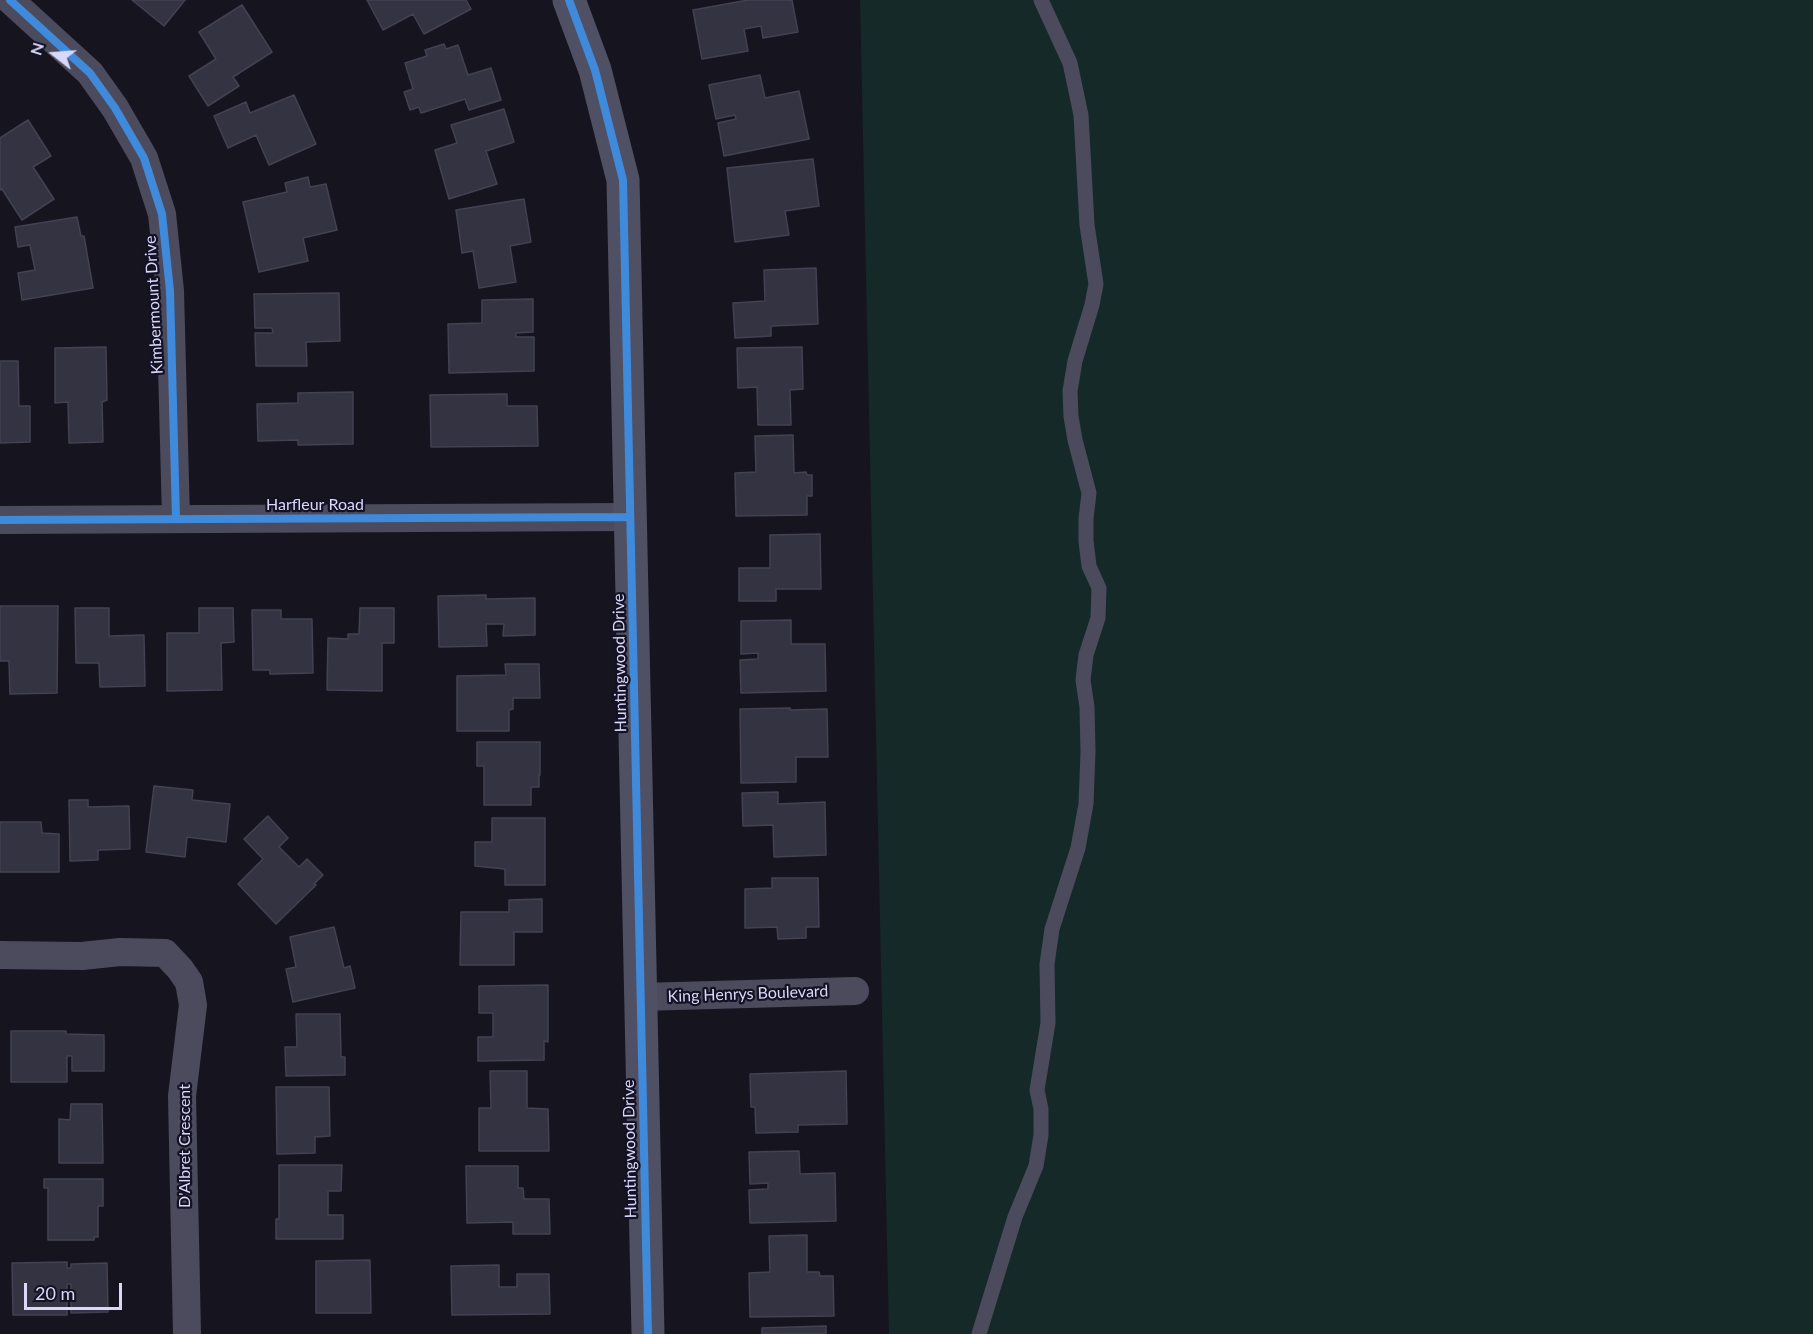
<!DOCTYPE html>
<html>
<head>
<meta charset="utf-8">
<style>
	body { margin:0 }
	#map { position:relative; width:1813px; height:1334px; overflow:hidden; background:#16151f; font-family:Lato,sans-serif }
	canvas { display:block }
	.north { position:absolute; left:24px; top:24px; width:60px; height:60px; -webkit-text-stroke:4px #131123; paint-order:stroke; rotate:287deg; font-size:16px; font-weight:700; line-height:24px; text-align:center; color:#dad8fa }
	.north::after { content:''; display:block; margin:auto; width:21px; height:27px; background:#dad8fa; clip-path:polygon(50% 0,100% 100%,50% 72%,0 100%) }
	.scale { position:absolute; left:24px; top:1283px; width:98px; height:27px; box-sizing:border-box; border:3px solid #dad8fa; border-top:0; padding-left:8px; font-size:18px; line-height:21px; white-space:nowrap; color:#dad8fa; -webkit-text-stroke:4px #131123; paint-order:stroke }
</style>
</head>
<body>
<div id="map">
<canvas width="1813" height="1334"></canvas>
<div class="north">N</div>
<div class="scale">20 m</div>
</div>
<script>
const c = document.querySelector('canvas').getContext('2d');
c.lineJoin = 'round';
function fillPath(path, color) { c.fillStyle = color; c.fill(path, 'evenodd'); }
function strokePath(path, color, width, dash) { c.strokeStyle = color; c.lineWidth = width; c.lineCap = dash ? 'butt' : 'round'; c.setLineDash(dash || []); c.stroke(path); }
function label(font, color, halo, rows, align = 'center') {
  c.font = font + ' Lato,sans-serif'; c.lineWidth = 4.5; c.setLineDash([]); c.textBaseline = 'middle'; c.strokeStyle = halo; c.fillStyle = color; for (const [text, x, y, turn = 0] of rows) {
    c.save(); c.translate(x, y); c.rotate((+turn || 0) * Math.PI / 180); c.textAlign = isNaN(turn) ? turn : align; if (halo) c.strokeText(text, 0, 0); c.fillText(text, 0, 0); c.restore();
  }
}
fillPath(new Path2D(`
	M860,0h953v1334h-924z`), '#152929');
const building = new Path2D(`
	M132,0h53l-21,26z
	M367,0h99l5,9 -47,25 -11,-20 -30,16z
	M748,0h44l6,32 -35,6 -2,-12 -17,3 4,22 -46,8 -9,-49z
	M242,5l30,47 -39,25 6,9 -31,20 -19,-30 27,-17 -17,-27z
	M444,44l2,5 12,-4 10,30 23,-7 10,32 -32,10 -4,-11 -44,14 -2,-6 -9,3 -6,-18 9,-3 -8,-26 22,-7 -2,-6z
	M760,75l5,23 34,-7 10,48 -85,17 -6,-33 18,-4 -1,-4 -19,4 -7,-34z
	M294,95l22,49 -47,21 -13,-30 -28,13 -14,-32 32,-14 4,11z
	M504,109l10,33 -28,9 11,33 -48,15 -14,-49 22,-7 -6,-18z
	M28,120l23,36 -18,11 21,32 -32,21 -20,-31 -2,1v-52z
	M813,159l6,47 -34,5 4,24 -54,7 -8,-74z
	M308,177l2,10 16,-3 11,46 -34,8 5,23 -49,11 -16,-70 44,-10 -2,-9z
	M524,199l7,43 -21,4 6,36 -37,6 -6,-37 -11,2 -6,-43z
	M77,217l4,19h3l9,52 -71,12 -4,-27 17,-3 -5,-25 -12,2 -3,-20z
	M816,268l2,56 -47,2v10l-36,2 -2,-35 32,-2 -1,-31z
	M339,293l1,48 -34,1 1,24h-51l-1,-33h18l-1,-5h-17l-1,-34z
	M533,299v33l-17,1v4h18v34l-85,2 -1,-49 34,-1v-23z
	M106,347l1,53 -5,2 1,40 -34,1 -1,-41 -13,1v-55z
	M802,347l1,42 -13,1 1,35h-33l-1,-38 -19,1 -1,-40z
	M0,361h18l1,45h11v36l-30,1z
	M353,392v52l-55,1v-5l-40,1 -1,-37 41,-1v-10z
	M507,394v12h30l1,40 -107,1 -1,-52z
	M793,435l1,38 12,-1 1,3h5v21h-5v19l-71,1 -1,-43 21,-1 -1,-36z
	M820,534l1,55h-45v12h-37v-33h31v-33z
	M486,595v4l49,-1v37l-32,1 1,-12h-18l1,22 -48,1 -1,-51z
	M0,606h58l-1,87 -47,1 -1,-33h-9z
	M75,608h34v28l35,-1 1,51 -45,1 -1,-24h-23z
	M199,608h34l1,34 -13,1 1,47 -55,1v-58h32z
	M360,608h34v35h-12v48l-55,-1 1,-52 20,1v-5h11z
	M252,610h29v9h31l1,54 -43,1v-4h-17z
	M791,620v24h34l1,47 -85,2 -1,-33 18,-1v-6l-17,1v-33z
	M505,664h34l1,34h-27v11l-4,1v21h-52v-55l49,-1z
	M790,708v2l37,-1 1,48h-32v25l-55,1 -1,-74z
	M477,742h63v33h-1v12h-8v18h-47v-39h-7z
	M154,786l39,4 -1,10 38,4 -4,38 -39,-5 -2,20 -39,-5z
	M778,792v12l47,-2 1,53 -52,2 -1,-32 -30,1 -1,-33z
	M69,800h19v7l41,-1 1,43 -32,1v10l-28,1z
	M268,816l20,22 -9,9 20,20 8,-8 16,16 -9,9 2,1 -40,39 -38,-40 25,-25 -19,-20z
	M492,818h53v67h-40v-16l-30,-3v-24h17z
	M0,822h41l1,11 17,1v38h-59z
	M772,878h46l1,49h-13v11l-28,1 -1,-12 -32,1v-39l27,-1z
	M542,899v33h-28v33h-54l1,-53h48v-12z
	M334,927l10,41 6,-2 5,22 -62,14 -7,-33 10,-2 -6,-30z
	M548,985v57l-4,-1v19l-66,1v-24h15v-24h-14v-27z
	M296,1014h44l1,43h4v18l-59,1 -1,-29h12z
	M11,1031h55v3l38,1v36h-32v-15h-5v26h-56z
	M490,1071h37v37l21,1 1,42h-70v-43h12z
	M846,1071l1,53 -49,1v7l-42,1 -1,-26h-4l-1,-33z
	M276,1087h53l1,49 -15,1v16l-38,1z
	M71,1104h31l1,59h-44v-44l11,1z
	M799,1151l1,23 35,-1 1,48 -86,2 -1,-33 19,-1v-6l-18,1 -1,-32z
	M279,1165h63l-1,26h-13v24h15v24h-67v-20h3z
	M466,1166h52v22h5l1,11h25l1,35h-37v-12l-46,1z
	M44,1179h59v27h-5v31h-4v3h-46v-52h-4z
	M807,1235v37h12l1,4h13l1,40 -84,1 -1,-44 21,-1 -1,-36z
	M370,1260l1,53h-55v-52z
	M67,1262v6h4v-4l36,-1 1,49 -37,1v-29h-4v31h-54l-1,-52z
	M499,1265v22h18v-13h32l1,40 -98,1 -1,-49z
	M826,1326v8h-64v-6z`);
fillPath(building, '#343341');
strokePath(building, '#434152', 1.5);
strokePath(new Path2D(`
	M979,1334l36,-117 21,-51 5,-31v-26l-4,-19 11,-67 -1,-59 5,-35 26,-81 8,-44 2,-52 -1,-45 -4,-27 3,-25 12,-37 1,-30 -10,-22 -3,-25v-22l3,-26 -14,-53 -4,-24 -1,-25 5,-30 17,-56 4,-21 -9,-59 -6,-110 -11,-52 -29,-63`), '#4c4b5e', 15);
strokePath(new Path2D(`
	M10,0l80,73 25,35 29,50 18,56 8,77 6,228
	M0,520l630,-3
	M0,955l82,1 38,-4 45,1 15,16 9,13 4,23 -11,91 5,238
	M641,997l214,-6`), '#4c4b5e', 28);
strokePath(new Path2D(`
	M569,0l26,70 28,110 25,1154`), '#4f5064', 33);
strokePath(new Path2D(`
	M10,0l80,73 25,35 29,50 18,56 8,77 6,228
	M569,0l26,70 28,110 25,1154
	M0,520l630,-3`), '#408adc', 8);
label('16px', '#dad8fa', '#131123', [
	["Kimbermount Drive",154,305,-93],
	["Harfleur Road",315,505],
	["Huntingwood Drive",620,663,-91],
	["King Henrys Boulevard",748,994,-2],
	["D'Albret Crescent",185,1146,-90],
	["Huntingwood Drive",630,1149,-91]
]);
</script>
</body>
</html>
